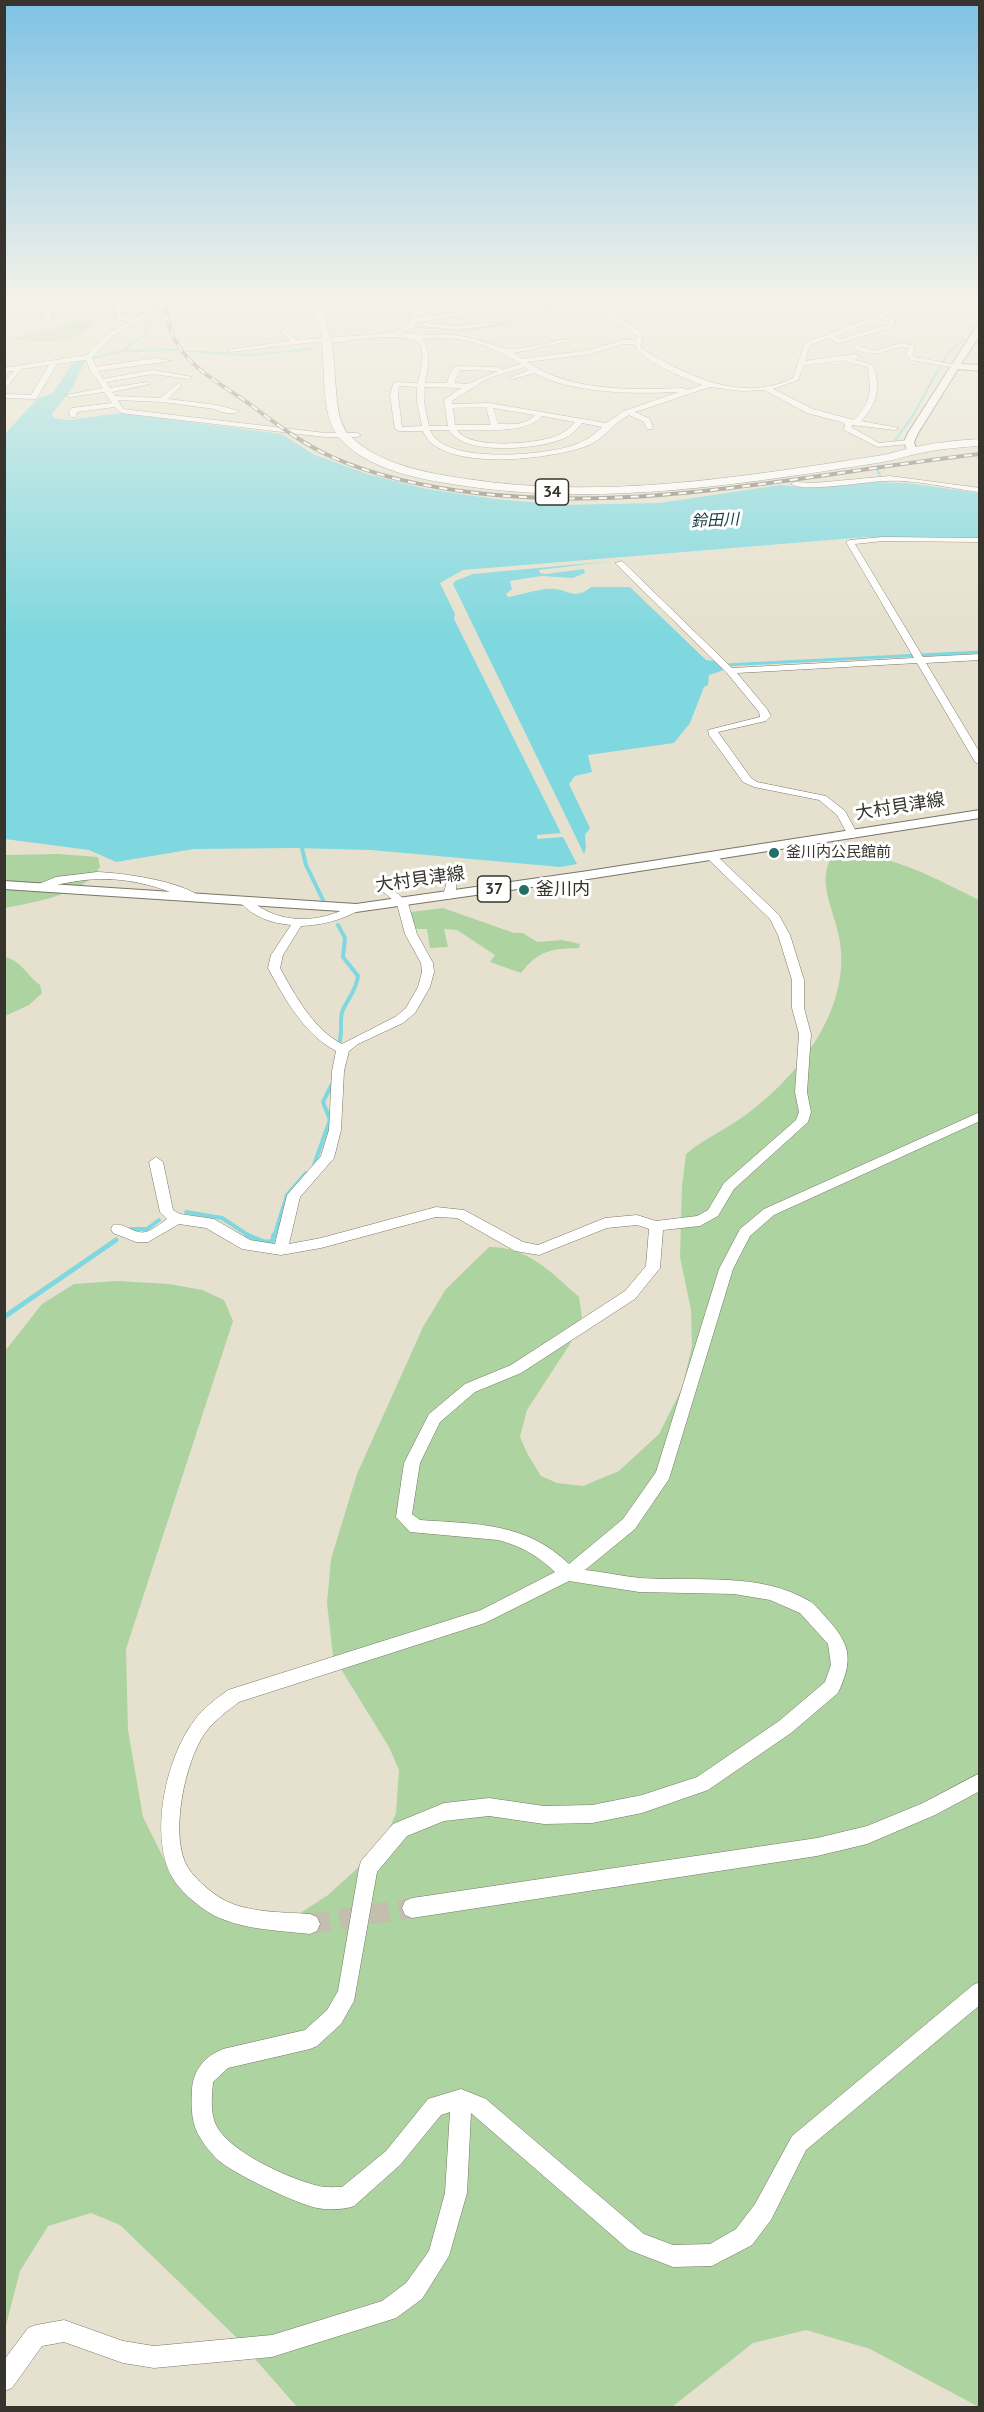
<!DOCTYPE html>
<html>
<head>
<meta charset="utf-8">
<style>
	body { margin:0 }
	#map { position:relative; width:984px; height:2412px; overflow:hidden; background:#e6e1ce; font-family:"PT Sans",sans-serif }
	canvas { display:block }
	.frame { position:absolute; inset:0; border:6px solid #36342d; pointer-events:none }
</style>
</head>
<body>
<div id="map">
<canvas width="984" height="2412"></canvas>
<div class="frame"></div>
</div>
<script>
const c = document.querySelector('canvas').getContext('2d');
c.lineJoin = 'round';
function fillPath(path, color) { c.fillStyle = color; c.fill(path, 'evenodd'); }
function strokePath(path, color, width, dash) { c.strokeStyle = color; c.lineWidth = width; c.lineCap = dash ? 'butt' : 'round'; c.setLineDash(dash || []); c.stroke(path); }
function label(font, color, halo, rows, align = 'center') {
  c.font = font + ' "PT Sans","Noto Sans JP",sans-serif'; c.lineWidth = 6; c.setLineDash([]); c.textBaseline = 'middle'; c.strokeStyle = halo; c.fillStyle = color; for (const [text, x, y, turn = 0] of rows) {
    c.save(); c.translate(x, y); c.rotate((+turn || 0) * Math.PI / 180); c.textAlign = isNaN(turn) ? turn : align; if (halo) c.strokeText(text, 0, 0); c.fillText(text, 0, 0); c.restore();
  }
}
fillPath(new Path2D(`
	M70,321h24c-18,18 -26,22 -52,21 -10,0 -19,0 -29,-4l51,-12z
	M58,854l40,3 2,10c-16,28 -66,35 -95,41l-1,-53z
	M845,854c48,0 91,25 134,46v1507l-109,-58 -64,-19 -53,13 -81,64h-375l-63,-72 -114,-110 -29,-12 -43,13 -28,45 -15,58v-978l37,-47 32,-20 44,-3 51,3 33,6 22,10 9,21 -107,328 2,81 15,87 24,48 26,36 42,23 44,3 49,-32 54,-49 14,-33 3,-43 -10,-23 -56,-91 -6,-53 4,-44 26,-85 66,-147 23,-38 43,-42c39,0 62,25 90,50l3,20 -12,27 -43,66 -7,27 8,18 13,21 16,7 26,3 36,-15 40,-37 23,-46 10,-42 -1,-36 -11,-53 2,-71 4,-32c19,-16 41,-25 61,-40 53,-39 106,-108 92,-177 -5,-27 -22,-54 -8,-79z
	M443,908l71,25h9l14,9 25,-2 18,4 -1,4c-28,1 -40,2 -58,25l-31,-11 5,-7 -38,-25 -13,-1 4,18 -18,1 -3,-19h-13l-3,-17z
	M5,957c16,3 22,19 35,28l2,8 -13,12 -24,11z`), '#add3a0');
fillPath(new Path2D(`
	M81,360l4,1 -12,26 -21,27 2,4 14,2 53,-7 161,21 31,20 54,20 60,15 68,10 66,6 98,-2 121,-18 30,3 65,-6 32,1 72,10v45l-112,-1 -404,33 -23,13 15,31 -1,5 107,214 -24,2v4l26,-2 14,27 -17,3 -189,-17 -76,-2 -101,1 -78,13 -27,-12 -84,-11v-405l32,-35 16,-6 21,-32z
	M613,561l-74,9 1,3 6,1 38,-5 1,4 -12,5 -32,-2 -31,5 2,8 -6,5 2,3c12,-2 36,-10 47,-8 16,2 20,11 36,-2h39l76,73 9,1 9,9 -15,5 -1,10 -4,2 -14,36 -16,20 -86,12 4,17 -17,4 -6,8 21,44 -5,7 1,13 -2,6 -131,-270 2,-3 18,-7z`), '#7fd8df');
strokePath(new Path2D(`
	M415,327l51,3 23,-3 55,-15 9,-13
	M122,351l55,-1
	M187,351l60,4 64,-6
	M82,361l40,-10 26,-19 -1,-4 12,-16 -3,-13
	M891,446l21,-29 35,-63 18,-15
	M877,469l5,11`), '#7fd8df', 2);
strokePath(new Path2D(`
	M725,665l255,-13`), '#7fd8df', 3);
strokePath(new Path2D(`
	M302,848l4,17 17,35
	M338,925l7,13 -2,19 15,19c-2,16 -11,23 -16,36 -3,12 2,20 -4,34
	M314,1165l16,-45 -7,-18 9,-18
	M186,1212l36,6 29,19
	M130,1229h17l12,-9
	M274,1237l13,-42 19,-22`), '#7fd8df', 4);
strokePath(new Path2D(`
	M247,1235l17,7h8l2,-7
	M4,1317l112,-77`), '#7fd8df', 5);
strokePath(new Path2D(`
	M310,1924l102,-16`), '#c3beae', 20, [20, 10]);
const minor = new Path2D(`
	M54,299h36l-31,3 -5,5 -4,14 -28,4v-2l23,-4 3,-11h-20l-2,-3 24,-1z
	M112,299h6l4,18c12,2 18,1 27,-8l-1,-10h6l1,10 -8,8 -34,18 -21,22 4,10 59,-9 16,3 -73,10 5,8 50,-9 39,7 -3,2 -36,-5 -47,8 4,6 37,-6 3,2 -38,8 3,4 45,2 19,-15 2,3 -13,13 49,6 22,6c-6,4 -18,2 -24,-2l-53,-7 -44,-2 5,9 202,24h32l4,2 -4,2h-32l-204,-24 -6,-6 -38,5 -1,5h-6l-1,-6 3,-3 40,-5 -8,-11 -34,5 -4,-2 37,-7 -13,-18 -4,-10 -29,4 -21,35 -32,-1v-4l27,1 18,-30 -28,4 -17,21v-7l10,-12 -10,1v-4l83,-13 22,-22 20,-11 -12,-3z
	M349,299h6l2,3 19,-3 3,2 -24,5z
	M414,299h6l7,11 -13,8 125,-16 -2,3 -120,17 -3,5 -14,6c22,3 44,0 66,4 11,2 37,12 44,12 18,0 39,-7 56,-10l3,2 -55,12 8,6 67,-9 34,-10h13l2,-4 -52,-37h7l51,35 -4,12 2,3c44,26 100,55 151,29l12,-35 76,-29 12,-11 8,-4h9l-13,6 -11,11 9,5 -2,6 -54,16 -11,-5 -18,7 -5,16 50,-7 5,3 -5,3 18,5c8,23 4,38 -12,56l38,7 -4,2 -43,-5 -1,2 28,16 30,-3 4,2 -4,2 -31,3 -34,-17 1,-6 -4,-2 -34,-9 -43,-23 -22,1 -32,-4 -75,25 15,7 3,10h-6l-3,-7 -15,-7c-16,8 -24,23 -40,30 -33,14 -150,29 -166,-14h-24l-4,-2 -5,-33 3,-12 3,-2 22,1c2,-11 8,-28 2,-38 -11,-16 -75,-3 -93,-2l-3,-2 -94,11 -3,-2 63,-9 -10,-11 3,-2 13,12 97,-7 16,-8 3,-6 -3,-1v-2l11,-7 -2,-4 -22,4 -3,-2 22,-5zM881,318l8,4 -1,3 -48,14 -6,-3zM422,339c36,-5 69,6 99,25l-19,6 -3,-3 -41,-1 -7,4 -4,13h-22c3,-16 7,-30 -3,-44zM623,344h12c1,14 53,36 67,41l-15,5 -3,-2c-50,2 -114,4 -157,-26l63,-8zM847,360l1,2 20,5c3,26 4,34 -14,53l-41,-11 -40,-20 25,-9 6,-15zM525,367l4,3 -20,8v2l25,-7c38,21 103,21 145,19l-55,19 -18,12 -117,-20 -37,1v-3l36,-23zM459,370l39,1 -30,13 -14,-1zM399,386l18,1v15l5,24 -20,1 -4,-31zM424,387l37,1 -17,12 4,26h-19l-5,-24zM486,407l5,18h-36l-2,-17zM493,408l42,7c-9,11 -24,9 -37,9zM542,416l33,6c-5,6 -11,11 -19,14 -20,8 -87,14 -99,-6 23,-1 69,5 85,-14zM582,423l20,4c-9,9 -18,15 -31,19 -28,9 -128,19 -141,-16h19c15,26 86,19 111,10 9,-3 16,-9 22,-17z
	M423,323l35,3 37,-4 3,2 -40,6 -37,-4z
	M902,343l13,3 -2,9 2,2 45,9 -3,2 -46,-8 -5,-5 3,-7c-23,-4 -30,15 -56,-1l3,-2 18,6z
	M890,476l90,12v4c-27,-3 -67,-13 -93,-11 -20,0 -81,12 -96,3l4,-2 19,1z
	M883,537l97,1v4l-97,-1 -28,3 68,113 57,-3v6l-54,3 54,90v12l-5,-3 -58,-99 -180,10 30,36 4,7 -5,5 -48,11 33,46 6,4 69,14 19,15 13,24 -5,3 -4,-1 -12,-22 -18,-15 -65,-13 -11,-5 -34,-47 -1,-5 52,-13 -1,-5 -32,-39 -112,-110 7,-2 110,107 182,-10 -68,-116 4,-2z
	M712,854l4,1 63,60 11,20 14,45v28l7,26 -4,58 4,20 -3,10 -74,67 -16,27 -18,10 -37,4 -3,38 -25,31 -114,74 -46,19 -35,30 -20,41 -8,51 8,6c55,4 106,2 149,44l54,-45 33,-47 63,-203 21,-40 24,-20 216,-97v9l-206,94 -24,21 -17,33 -64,210 -34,50 -50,41c18,2 37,6 55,8 56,4 120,-7 171,24 7,5 13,14 19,20 22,25 22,41 8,71l-47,40 -83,57 -66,23 -50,10 -48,1 -55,-8 -45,5 -37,15 -30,36 -23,129 -13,23 -24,22 -7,3 -82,19 -15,14c-1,14 -3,27 2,41 12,28 71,54 100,62 8,3 19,2 27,2l44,-36 42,-52 33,-10 25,10 158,135 29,11 37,-1 26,-15 19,-25 37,-68 181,-151 7,-3v23l-174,145 -35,70 -19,25 -40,21 -39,1 -44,-17 -158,-137 -4,80 -18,63 -27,43 -26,19 -124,39 -118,11 -31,-5 -59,-21 -22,4 -30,42 -8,3v-31l24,-32 8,-3 28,-5 59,21 31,5 118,-11 110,-34 24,-18 23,-32 16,-58 5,-81 -9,3 -41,50 -46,41c-11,4 -26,4 -37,2 -20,-4 -83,-34 -99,-48 -6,-6 -13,-14 -17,-21 -10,-14 -10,-33 -9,-49 1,-20 13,-34 31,-41l82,-19 22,-20 11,-19 21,-123 2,-7 32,-37 51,-21 45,-5 55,8 48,-1 50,-10 55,-18 82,-56 46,-39 6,-17 -3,-21 -28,-31 -30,-13 -36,-6 -95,-2 -70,-11 -84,42 -246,79c-12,9 -25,19 -34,31 -20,29 -34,96 -20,129 6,14 25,30 39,38 25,13 59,12 86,14l7,3 3,7 -3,7 -7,3c-34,-4 -72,-4 -102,-22 -12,-8 -29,-22 -36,-35 -23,-42 -6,-119 22,-156 9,-13 22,-22 34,-31l253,-80 74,-38c-15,-15 -36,-27 -57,-32l-88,-8 -14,-15 8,-54 25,-49 36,-30 46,-19 114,-74 21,-25 3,-37 -12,-4 -30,3 -68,27 -24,-4 -58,-33 -21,-1 -115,31 -40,7 -39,-6 -36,-21 -27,-4 -31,18h-12l-23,-9 -2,-4 2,-4c12,-3 21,10 33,7 7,-2 15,-9 21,-13l-7,-7 -11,-50 7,-5 7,5 10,48 7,4 34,5 36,21 25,4 12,-49 34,-39 8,-26 3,-59 4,-20c-32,-17 -51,-52 -68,-83l3,-13 20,-30c-20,-2 -38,-8 -51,-23l2,-2h8c25,21 58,24 88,12 8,-3 13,-8 22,-6v4c-19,10 -37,15 -59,16l-18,29 -3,13c15,27 33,61 62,76l53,-27 11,-9 12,-21 4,-15 -1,-9 -16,-29 -8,-30 -20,-18v-4h8l23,21 9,31 16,29 1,9 -4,15 -15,26 -12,10 -45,21 -9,7 -5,20 -3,59 -7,28 -34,39 -11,47 32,-6 115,-31 28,3 59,32 15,3 67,-27 32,-3 19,6 41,-5 11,-6 16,-27 72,-63 3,-8 -4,-20 4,-58 -7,-26v-28l-14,-45 -8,-16 -62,-60v-4z
	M97,872c26,1 85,9 105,26l-6,3c-15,-4 -29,-11 -44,-15 -45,-12 -73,-7 -116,4l-5,-3 25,-10z
	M452,878l5,3 -2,15 -6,3 -6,-3 4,-15z
	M980,1773v18l-45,24 -68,29 -50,12 -405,62 -7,-3 -3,-7 3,-7 7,-3 405,-60 50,-12 56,-23z`);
const major = new Path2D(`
	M980,325v10l-19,29 19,1v6l-22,-2 -40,64 -4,9 3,9 -9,2 -4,-11 4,-9 68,-106z
	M980,810v8l-392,61 -232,33 -352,-23v-8l352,23 232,-33z`);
const highway = new Path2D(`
	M303,299h10c34,40 12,113 37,137 30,29 77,37 117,43 137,21 274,-2 410,-23 15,-2 29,-8 44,-10 19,-4 39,-6 59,-7v7c-20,1 -40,3 -59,7 -15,3 -29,8 -44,10 -141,22 -277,44 -419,22 -40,-6 -88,-15 -117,-45 -24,-24 -13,-82 -22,-114 -3,-11 -9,-18 -16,-27z`);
strokePath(minor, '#7a7665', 1);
strokePath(major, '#7a7665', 2);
strokePath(highway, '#7a7665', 1);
fillPath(minor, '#fff');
fillPath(major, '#fff');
fillPath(highway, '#fff');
const rail = new Path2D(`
	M164,299c2,13 4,27 10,39 14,30 49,47 74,65 27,20 53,40 84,54 45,20 95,30 144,36 170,20 336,-20 504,-39`);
strokePath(rail, '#848175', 4);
strokePath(rail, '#fff', 2, [8]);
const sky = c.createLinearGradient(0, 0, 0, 637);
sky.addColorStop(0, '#7ec2e4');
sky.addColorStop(0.47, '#f4f2e9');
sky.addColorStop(1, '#f4f2e900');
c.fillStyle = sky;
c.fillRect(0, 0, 984, 637);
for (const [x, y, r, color] of [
	[774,853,6,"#246e68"],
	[524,890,6,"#246e68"]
]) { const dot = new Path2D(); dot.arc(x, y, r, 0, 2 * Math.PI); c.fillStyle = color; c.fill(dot); strokePath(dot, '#fff', 2); }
label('15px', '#36342d', '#fff', [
	["釜川内公民館前",786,853]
], 'left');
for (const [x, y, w] of [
	[552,492,33],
	[494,889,33]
]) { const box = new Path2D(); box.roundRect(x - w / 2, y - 13, w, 26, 4.5); c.fillStyle = '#fff'; c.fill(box); strokePath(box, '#36342d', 1.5); }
label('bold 16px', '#36342d', null, [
	["34",552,492],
	["37",494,889]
]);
label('italic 16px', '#143e42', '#fff', [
	["鈴田川",715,521,-3]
]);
label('18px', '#36342d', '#fff', [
	["大村貝津線",900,807,-9],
	["大村貝津線",420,880,-8]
]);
label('18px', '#36342d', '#fff', [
	["釜川内",536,890]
], 'left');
</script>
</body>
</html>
